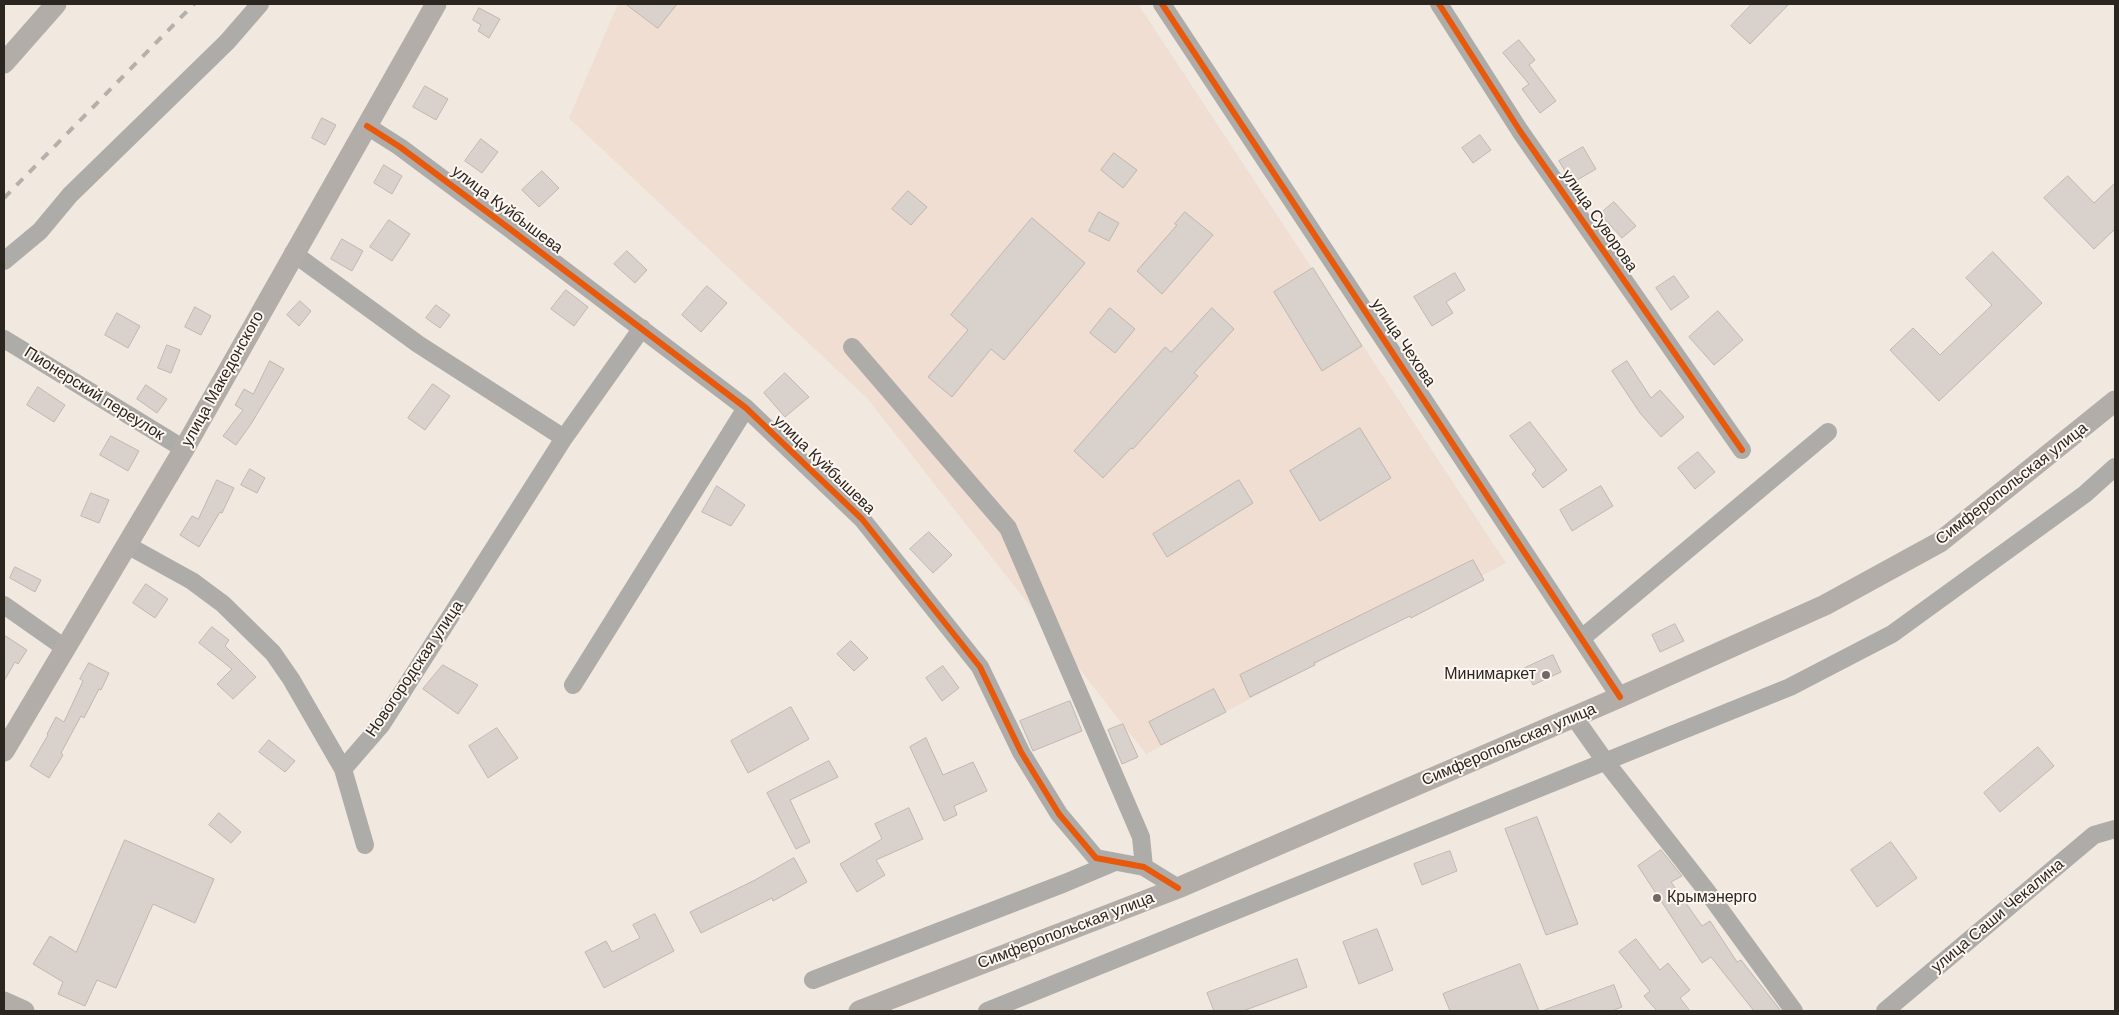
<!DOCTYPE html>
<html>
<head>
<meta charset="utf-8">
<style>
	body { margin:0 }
	#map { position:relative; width:2119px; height:1015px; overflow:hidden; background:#f1e8e0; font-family:Helvetica,sans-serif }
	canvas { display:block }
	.frame { position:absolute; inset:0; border:5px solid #2c2621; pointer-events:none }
</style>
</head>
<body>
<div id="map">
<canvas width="2119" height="1015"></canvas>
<div class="frame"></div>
</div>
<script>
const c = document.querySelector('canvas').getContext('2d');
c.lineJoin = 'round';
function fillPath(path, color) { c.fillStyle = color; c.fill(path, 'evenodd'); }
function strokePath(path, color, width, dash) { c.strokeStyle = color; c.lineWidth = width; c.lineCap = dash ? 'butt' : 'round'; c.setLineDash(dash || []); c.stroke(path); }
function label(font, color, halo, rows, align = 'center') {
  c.font = font + ' Helvetica,sans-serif'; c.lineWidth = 4; c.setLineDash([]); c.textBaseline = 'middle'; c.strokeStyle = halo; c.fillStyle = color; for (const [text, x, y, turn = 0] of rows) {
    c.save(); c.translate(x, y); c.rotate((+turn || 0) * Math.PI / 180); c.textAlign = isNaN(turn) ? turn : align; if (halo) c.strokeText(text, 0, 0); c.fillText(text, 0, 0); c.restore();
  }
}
fillPath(new Path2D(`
	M618,4h520l368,559 -360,191 -279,-356 -298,-280z`), '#efded1');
const building = new Path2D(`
	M626,4h51l-19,24z
	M1752,4h37l-39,40 -19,-18z
	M479,8l21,11 -11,19 -11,-7 3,-6 -8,-5z
	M1519,40l16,20 -6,5 27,36 -16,12 -18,-24 7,-5 -26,-31z
	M425,86l23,13 -12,21 -23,-13z
	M322,118l14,7 -11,20 -13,-7z
	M1480,135l11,15 -18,13 -11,-15z
	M481,139l17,13 -16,21 -17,-12z
	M1583,147l13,22 -24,14 -13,-22z
	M1114,153l23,17 -14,18 -22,-18z
	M384,165l18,11 -10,18 -18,-11z
	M542,171l17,17 -20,19 -17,-17z
	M2068,176l26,27 21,-20v46l-21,20 -50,-51z
	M908,191l19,16 -16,18 -19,-16z
	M1614,202l22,24 -14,12 -22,-24z
	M1099,212l20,11 -10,18 -20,-10z
	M1185,212l28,23 -51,59 -25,-23 40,-46 -2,-1z
	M1032,218l53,45 -81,97 -13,-11 -39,48 -24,-20 40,-47 -17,-15z
	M389,220l21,14 -18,27 -22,-14z
	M342,239l21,12 -11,20 -21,-12z
	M627,251l20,19 -12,13 -21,-19z
	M1993,252l49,51 -103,98 -49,-51 23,-22 27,27 52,-50 -26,-27z
	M1313,268l49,78 -40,25 -48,-79z
	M1455,273l10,17 -19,12 7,11 -21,13 -18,-29z
	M1674,276l15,21 -18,13 -15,-22z
	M707,286l20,17 -26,29 -19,-17z
	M566,290l22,17 -14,19 -23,-17z
	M300,301l11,10 -12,15 -12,-11z
	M436,305l14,10 -10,13 -14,-10z
	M195,307l16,9 -10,19 -16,-8z
	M1110,308l25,21 -20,24 -25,-20z
	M1212,308l22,21 -40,44 4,3 -65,73 -2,-1 -28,30 -29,-27 91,-104 6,5z
	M1718,311l25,29 -29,25 -25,-28z
	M117,313l23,13 -12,22 -23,-13z
	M167,345l13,5 -9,23 -13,-5z
	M270,361l14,8 -33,55 -15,21 -13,-9 20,-26 -8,-5 9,-16 9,5z
	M1627,361l24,37 9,-8 24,27 -23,20 -21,-24 -28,-42z
	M785,373l24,24 -24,20 -21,-24z
	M433,384l17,12 -25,34 -17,-12z
	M146,385l21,14 -10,14 -20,-14z
	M38,387l27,18 -11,17 -27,-17z
	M1530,422l37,48 -24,18 -11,-14 4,-4 -26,-34z
	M1360,428l31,50 -71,43 -30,-50z
	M111,436l28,15 -11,20 -28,-16z
	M1698,452l17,20 -20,17 -17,-21z
	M250,469l15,9 -8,15 -16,-8z
	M217,480l17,8 -12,25 -2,-1 -21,35 -19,-12 12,-19 6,3z
	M1239,480l14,23 -86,54 -14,-23z
	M717,486l28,19 -14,21 -29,-14z
	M1601,486l12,20 -41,25 -12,-21z
	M91,493l18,7 -10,23 -18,-7z
	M929,532l23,23 -19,18 -23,-24z
	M1473,560l11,20 -73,38 -1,-2 -96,47 1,2 -65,32 -10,-22z
	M15,567l26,13 -6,12 -25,-14z
	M146,584l22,15 -13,19 -22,-15z
	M1675,624l9,17 -24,11 -8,-17z
	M212,627l17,13 -4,6 31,31 -23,22 -16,-15 15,-15 -33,-26z
	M4,635l23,15 -9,14 -3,-2 -11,19z
	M851,641l17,17 -14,13 -17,-17z
	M1553,655l8,17 -28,13 -8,-17z
	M89,663l20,10 -8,17 -2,-1 -15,29 -3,-2 -20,37 2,2 -14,23 -19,-12 18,-31 -1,-1 9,-17 8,5 19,-41 -3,-2z
	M443,665l35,20 -20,29 -35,-25z
	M943,666l16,22 -17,13 -16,-23z
	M1214,689l12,23 -65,33 -12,-23z
	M1070,701l12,30 -49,20 -13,-30z
	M791,707l18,32 -61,34 -17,-32z
	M1123,724l15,33 -16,7 -14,-34z
	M497,728l21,30 -30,20 -19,-32z
	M926,738l17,37 30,-13 14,29 -33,15 3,9 -13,6 -34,-74z
	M269,740l26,21 -10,11 -26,-20z
	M2038,747l16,19 -54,46 -16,-19z
	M829,761l9,16 -48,23 20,42 -14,7 -29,-56z
	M909,808l14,31 -47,21 9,15 -28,17 -17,-28 42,-25 -7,-15z
	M219,813l22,19 -10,11 -22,-18z
	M1537,817l41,107 -32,11 -41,-106z
	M125,840l89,39 -19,44 -42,-19 -37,84 -19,-8 -12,26 -27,-12 5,-12 -30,-18 17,-28 26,16z
	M1891,842l26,36 -40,29 -26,-37z
	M1661,850l21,26 -11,6 31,44 8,-5 27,41 4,-2 40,51h-27l-43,-54 -9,6 -64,-97z
	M1450,851l7,20 -35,14 -8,-21z
	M794,858l13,24 -34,19 -1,-3 -71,35 -11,-21 65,-32z
	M655,914l19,37 -70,37 -19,-36 21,-11 6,11 28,-14 -7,-13z
	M1377,929l16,41 -34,14 -16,-42z
	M1636,939l24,31 8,-7 22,27 -10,8 10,13h-33l-13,-15 6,-5 -31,-39z
	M1297,959l10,28 -64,24h-29l-7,-18z
	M1520,964l19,47h-89l-7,-17z
	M1614,985l8,22 -10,4h-66l-1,-1z`);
fillPath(building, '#d8d1cc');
strokePath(building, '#bfb7b2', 1);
strokePath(new Path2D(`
	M1162,4l458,693
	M1439,4l81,127 222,319
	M367,126l33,21 110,82 236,179 116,111 118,148 41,85 38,62 37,44 48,9 34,21
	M293,253l125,91 146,94
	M4,261l36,-30 30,-36 157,-153 33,-38
	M4,339l180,110
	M852,347l156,181 133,309 3,30
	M127,545l65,36 31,23 50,49 18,26 52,90 22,76
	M4,605l61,43
	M1582,638l246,-206
	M573,685l173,-277
	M1574,717l31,44 101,129 88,121
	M343,769l39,-45 182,-286 78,-110
	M813,980l252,-97 50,-21
	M987,1011l803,-324 102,-53 193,-140 30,-27
	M1885,1011l209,-176 21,-6`), '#aeaca9', 18);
strokePath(new Path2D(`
	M4,63l52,-59
	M4,751l180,-302 252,-445
	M4,1002l20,9
	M859,1011l319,-123 442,-191 205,-92 115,-63 175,-141`), '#b2ada9', 21);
strokePath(new Path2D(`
	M4,198l190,-194`), '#b4b0ab', 4, [9, 9]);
strokePath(new Path2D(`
	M1162,4l458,693
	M1439,4l81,127 222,319
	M367,126l33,21 110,82 236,179 116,111 118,148 41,85 38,62 37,44 48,9 34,21`), '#e8590c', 6);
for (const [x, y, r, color] of [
	[1546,675,5,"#716a64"],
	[1657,898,5,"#716a64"]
]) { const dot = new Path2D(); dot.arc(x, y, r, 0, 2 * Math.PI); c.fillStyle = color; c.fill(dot); strokePath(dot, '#fdf6f1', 2); }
label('16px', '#2c2621', '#fdf6f1', [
	["улица Куйбышева",507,210,37],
	["улица Суворова",1599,221,55],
	["улица Чехова",1403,343,56],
	["улица Македонского",223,379,-61],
	["Пионерский переулок",94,394,32],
	["улица Куйбышева",824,465,44],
	["Симферопольская улица",2012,484,-38],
	["Новогородская улица",415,669,-56],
	["Симферопольская улица",1509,745,-23],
	["улица Саши Чекалина",1998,916,-40],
	["Симферопольская улица",1066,931,-21]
]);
label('16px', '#2c2621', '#fdf6f1', [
	["Минимаркет",1536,675],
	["Крымэнерго",1667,898,"left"]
], 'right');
</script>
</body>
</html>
